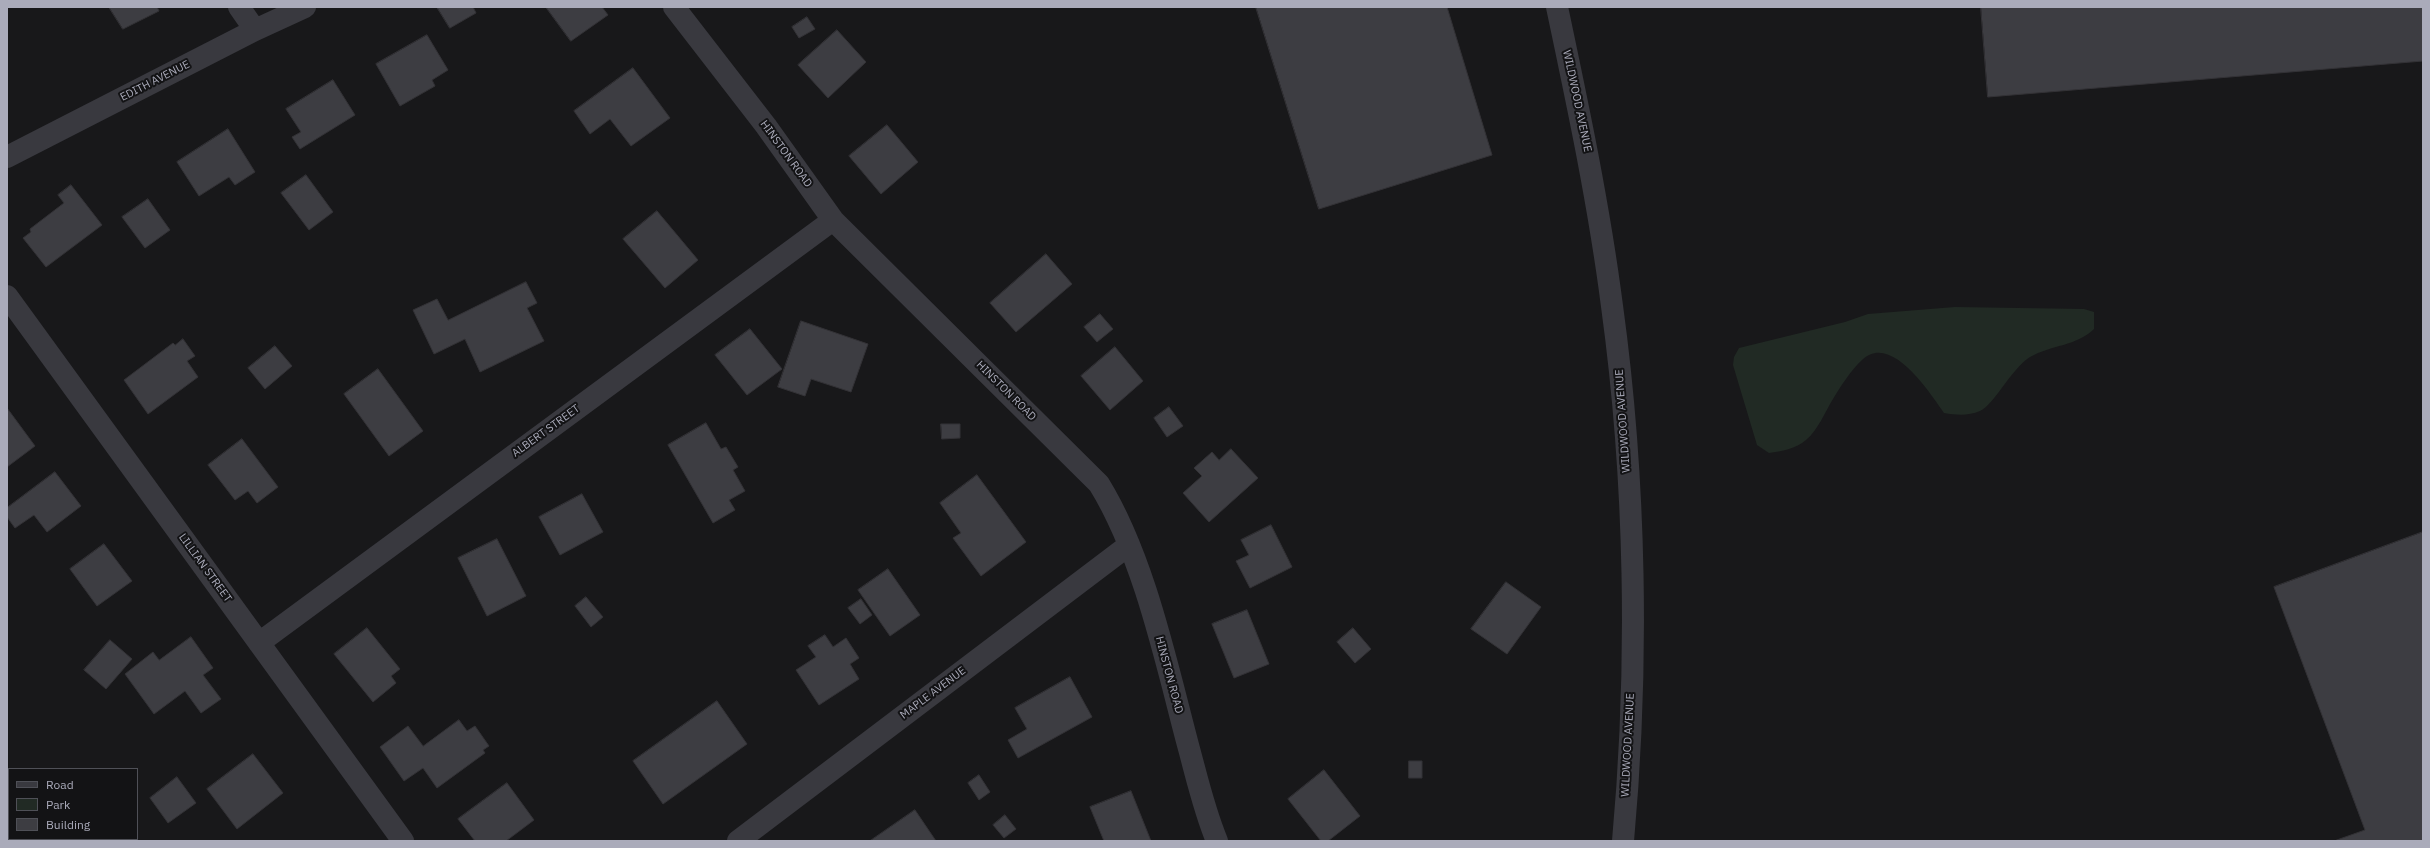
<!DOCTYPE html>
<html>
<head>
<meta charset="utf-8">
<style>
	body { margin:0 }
	#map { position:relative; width:2430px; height:848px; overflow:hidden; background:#18181a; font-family:"IBM Plex Sans",sans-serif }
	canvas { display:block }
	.frame { position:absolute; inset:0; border:8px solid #aaabba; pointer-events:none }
	.legend { position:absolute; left:8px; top:768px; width:130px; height:72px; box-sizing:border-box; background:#131315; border:1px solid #4f5057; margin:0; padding:5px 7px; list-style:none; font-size:12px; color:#aaabba }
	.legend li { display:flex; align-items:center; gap:8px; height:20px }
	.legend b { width:20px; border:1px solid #4f5057 }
</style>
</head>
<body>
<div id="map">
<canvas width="2430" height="848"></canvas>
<div class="frame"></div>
<ul class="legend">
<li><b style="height:5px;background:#39393f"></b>Road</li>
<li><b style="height:11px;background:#212a24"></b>Park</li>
<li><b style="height:11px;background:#3d3d42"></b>Building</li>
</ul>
</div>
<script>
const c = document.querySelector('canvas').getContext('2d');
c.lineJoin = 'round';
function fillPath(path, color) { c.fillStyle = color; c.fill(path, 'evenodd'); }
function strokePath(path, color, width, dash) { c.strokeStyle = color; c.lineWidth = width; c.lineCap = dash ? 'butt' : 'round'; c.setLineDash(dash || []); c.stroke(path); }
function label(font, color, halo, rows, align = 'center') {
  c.font = font + ' "IBM Plex Sans",sans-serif'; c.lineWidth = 4; c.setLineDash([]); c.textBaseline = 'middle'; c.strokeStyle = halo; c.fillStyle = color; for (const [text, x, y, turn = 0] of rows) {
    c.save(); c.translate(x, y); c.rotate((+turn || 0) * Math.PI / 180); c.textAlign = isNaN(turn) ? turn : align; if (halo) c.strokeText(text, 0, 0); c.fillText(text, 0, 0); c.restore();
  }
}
fillPath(new Path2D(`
	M1955,307l129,2 10,3v17c-17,17 -43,16 -64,28 -19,12 -36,48 -50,54 -12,5 -23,4 -36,2 -14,-20 -53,-81 -82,-53 -11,10 -21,26 -29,39 -8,13 -15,31 -27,41 -10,9 -25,11 -37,13l-12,-8 -24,-80 1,-8 5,-9 106,-26 23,-8z`), '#212a24');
const building = new Path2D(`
	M109,7h48l2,4 -36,18z
	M437,7h36l3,6 -26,15z
	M546,7h56l6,8 -37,26z
	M1256,7h191l45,148 -173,54z
	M1981,7h442v54l-435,36z
	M807,17l8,12 -16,9 -7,-11z
	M837,30l29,32 -38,36 -30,-33z
	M427,35l21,35 -16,10 3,6 -35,20 -24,-42z
	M633,68l37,50 -39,28 -21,-27 -20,15 -16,-23z
	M333,80l22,35 -55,34 -8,-12 9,-5 -15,-23z
	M887,125l31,37 -37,32 -32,-38z
	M228,129l27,43 -20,13 -6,-8 -30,19 -22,-34z
	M306,175l27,37 -24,18 -28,-37z
	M71,185l31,40 -56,42 -23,-29 8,-6 -1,-3 34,-26 -6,-8z
	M148,199l22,31 -25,18 -23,-31z
	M657,211l41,49 -33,28 -42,-49z
	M1046,254l26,30 -56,48 -26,-29z
	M526,282l11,21 -10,5 17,33 -64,31 -15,-33 -31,15 -21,-44 24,-11 11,21z
	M1100,314l13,15 -16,13 -13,-15z
	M801,321l67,23 -17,48 -40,-13 -6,17 -27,-9z
	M750,329l32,40 -35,26 -32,-40z
	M183,339l12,17 -8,5 11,16 -50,37 -24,-34 49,-37 2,2z
	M275,346l17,20 -27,23 -17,-21z
	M1115,347l28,34 -33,29 -29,-34z
	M378,369l45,62 -34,25 -45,-62z
	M1169,407l14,19 -16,11 -13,-19z
	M7,408l28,38 -28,21z
	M706,423l15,26 5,-2 12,20 -5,3 12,21 -16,9 6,10 -22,13 -45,-78z
	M941,424h19v14l-18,1z
	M242,439l36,48 -21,16 -9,-12 -13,9 -27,-35z
	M1231,449l27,29 -49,44 -26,-29 19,-17 -8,-8 18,-16 7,8z
	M55,472l26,34 -34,26 -13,-17 -19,13 -8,-11v-9z
	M977,475l49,67 -45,34 -28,-38 8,-5 -21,-30z
	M582,494l21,38 -43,23 -21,-38z
	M1271,525l21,42 -42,21 -14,-27 13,-6 -8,-15z
	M2423,532v309h-89l31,-11 -91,-243z
	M497,539l29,57 -39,20 -29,-58z
	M104,544l28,37 -35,25 -27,-37z
	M888,569l32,46 -30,21 -32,-46z
	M1506,582l35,25 -34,47 -36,-25z
	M586,597l17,20 -12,10 -16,-21z
	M861,599l11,16 -12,9 -12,-16z
	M1247,610l22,54 -35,14 -22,-54z
	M367,628l33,41 -9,7 5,7 -23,19 -39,-48z
	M1353,628l18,21 -16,14 -18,-21z
	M825,635l8,12 13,-9 13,20 -9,6 9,15 -40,26 -23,-35 20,-13 -8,-11z
	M191,637l22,31 -10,7 18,24 -20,14 -16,-22 -31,23 -29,-40 28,-22 6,8z
	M110,640l22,19 -26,30 -22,-19z
	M1070,677l22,40 -74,41 -10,-18 19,-11 -12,-21z
	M717,701l30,43 -84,60 -30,-43z
	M459,720l8,11 8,-5 14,20 -6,4 2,3 -48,35 -14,-20 -19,13 -24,-34 28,-21 15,20z
	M253,754l30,39 -46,36 -30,-40z
	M1409,761h13v17h-13z
	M1324,770l36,46 -32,25h-7l-33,-42z
	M979,775l11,17 -11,8 -11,-17z
	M177,777l19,26 -28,20 -18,-25z
	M507,783l27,37 -28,21h-31l-17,-22z
	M1131,791l20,50h-47l-14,-34z
	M915,810l21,31h-66z
	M9,813v26h43l-2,2h-43v-26z
	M1005,815l11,14 -12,9 -11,-13z`);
fillPath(building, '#3d3d42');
strokePath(building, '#333236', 1);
strokePath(new Path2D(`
	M239,7l16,23
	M674,7l92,119 67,94 266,264c45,73 67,178 89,261 9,33 16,65 29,96
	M7,157l248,-127 50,-23
	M7,296l396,545
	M259,643l574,-423
	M738,841l391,-296`), '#39393f', 22);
strokePath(new Path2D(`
	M1557,7c21,99 42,198 55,299 24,175 27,360 11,535`), '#39393f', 22);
label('11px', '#aaabba', '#131315', [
	["EDITH AVENUE",155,81,-27],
	["WILDWOOD AVENUE",1577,101,78],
	["HINSTON ROAD",786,154,54],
	["HINSTON ROAD",1006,391,45],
	["WILDWOOD AVENUE",1623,421,-94],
	["ALBERT STREET",546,431,-36],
	["LILLIAN STREET",205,568,54],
	["HINSTON ROAD",1169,675,75],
	["MAPLE AVENUE",933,693,-37],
	["WILDWOOD AVENUE",1628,745,-87]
]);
</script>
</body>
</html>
